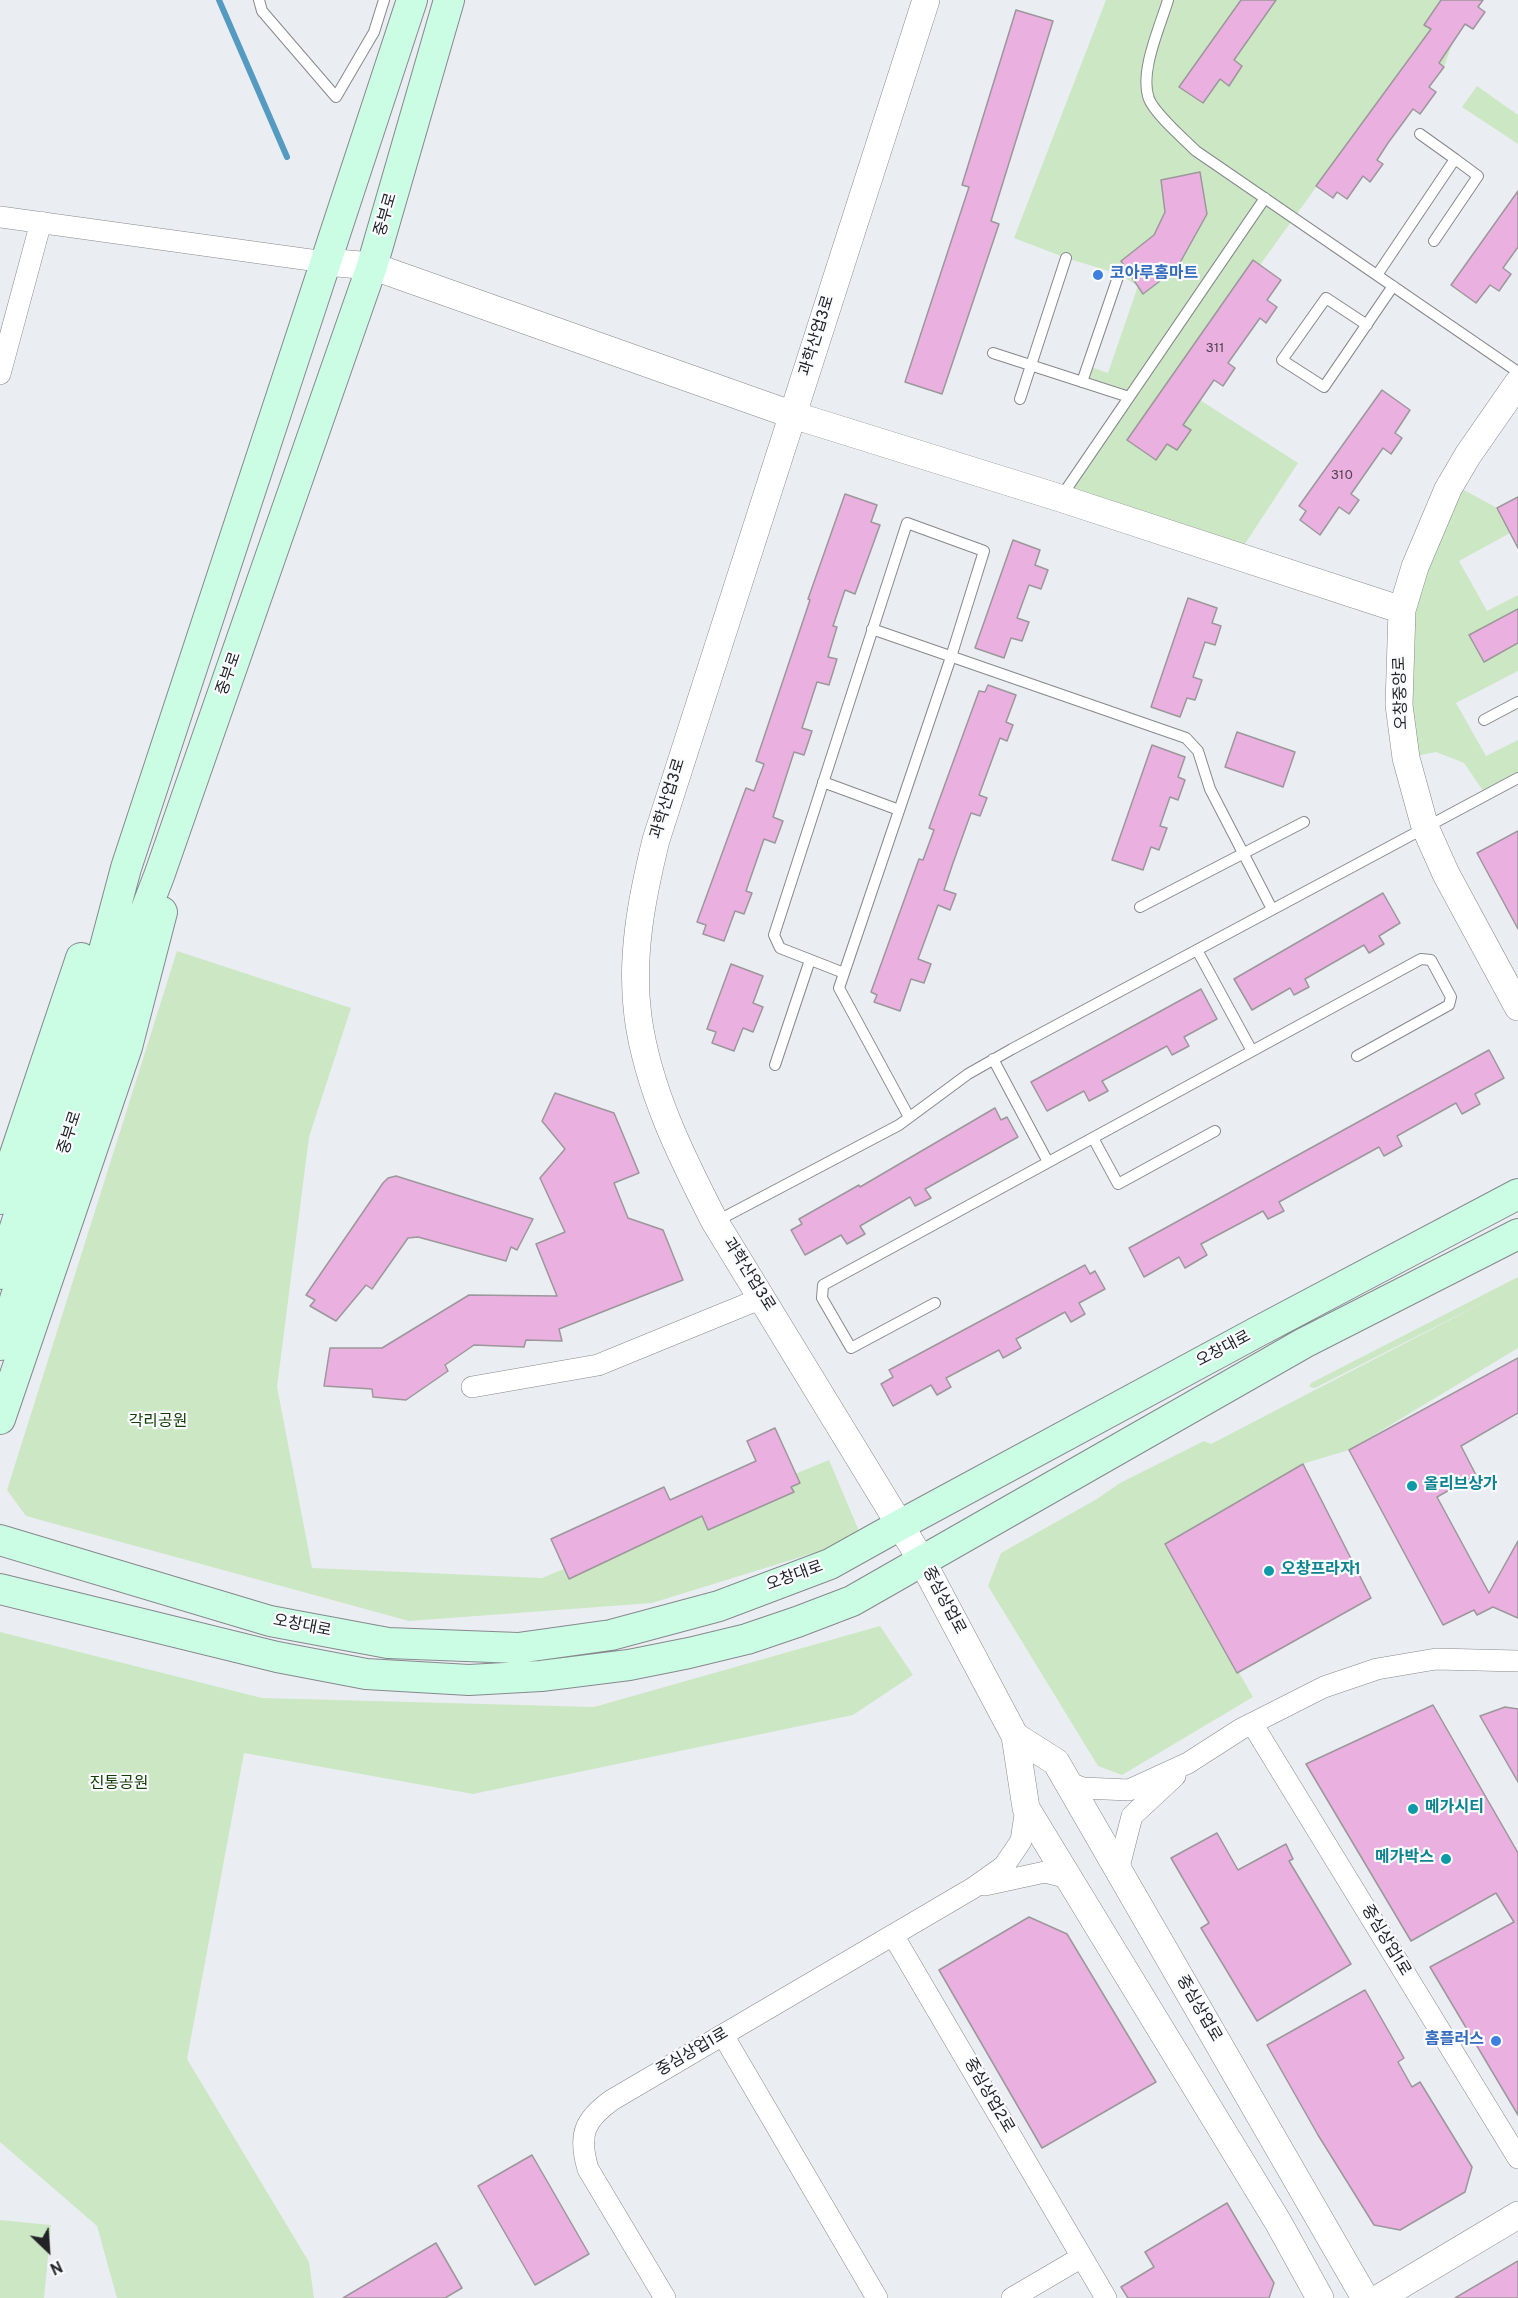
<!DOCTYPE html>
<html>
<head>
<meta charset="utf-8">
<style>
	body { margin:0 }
	#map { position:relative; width:1518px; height:2298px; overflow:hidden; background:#eaeef3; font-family:Overpass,sans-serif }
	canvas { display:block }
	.north { position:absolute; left:18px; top:2220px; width:60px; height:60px; -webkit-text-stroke:4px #f9fbfe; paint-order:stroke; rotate:155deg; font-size:16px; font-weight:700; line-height:24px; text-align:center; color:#222325 }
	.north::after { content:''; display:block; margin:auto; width:21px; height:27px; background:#222325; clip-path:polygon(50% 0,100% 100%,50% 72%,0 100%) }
</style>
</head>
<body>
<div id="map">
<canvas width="1518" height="2298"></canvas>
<div class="north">N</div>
</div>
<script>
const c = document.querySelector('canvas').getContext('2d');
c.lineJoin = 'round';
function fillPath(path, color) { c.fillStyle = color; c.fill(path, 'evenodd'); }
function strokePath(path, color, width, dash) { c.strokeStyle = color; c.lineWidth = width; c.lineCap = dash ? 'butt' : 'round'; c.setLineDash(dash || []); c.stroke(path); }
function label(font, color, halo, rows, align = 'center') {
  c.font = font + ' Overpass,"Noto Sans KR",sans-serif'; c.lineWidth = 4.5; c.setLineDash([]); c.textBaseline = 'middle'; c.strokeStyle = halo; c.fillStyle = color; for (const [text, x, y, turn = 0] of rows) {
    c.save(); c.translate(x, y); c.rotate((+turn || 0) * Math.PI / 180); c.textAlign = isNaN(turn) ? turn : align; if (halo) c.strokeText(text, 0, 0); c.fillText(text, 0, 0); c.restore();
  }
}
fillPath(new Path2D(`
	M1106,0h335l-17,25 28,19 -8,23 -27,-20 -157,218 -7,-4 -126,179 29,20 11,-17 10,7 14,-19 -8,-6 17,-25 98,63 -61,93 -177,-58 69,-101 -47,-15 6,-16 20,7 30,-87 -19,-12 -53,-16 -52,-20z
	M1477,86l41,29v29l-56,-37z
	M1451,483l46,25 13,25 -51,28 28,50 31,-16v76l-62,32 30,53 32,-16v38l-32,17 -22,-32 -28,-11 -30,6 -6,-97z
	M177,951l174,57 -42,129 -32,250 35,181 230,10 287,-118 33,78 -210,65 -243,18 -383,-105 -19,-26z
	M1518,1277v71l-169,102 -47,14 -137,79 88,154 -131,78 -24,-9 -110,-180 13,-33 96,-54 23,-16 84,-42 7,3 285,-148 -181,92 -6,-1 2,-4z
	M880,1626l33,49 -60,40 -380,79 -229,-41 -57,306 122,203 5,36h-197l-20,-72 -97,-84v-510l262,66 332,9z
	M0,2220l51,5 -7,73h-44z`), '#cce7c4');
strokePath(new Path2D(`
	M219,0l68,157`), '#559ac1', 6);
const building = new Path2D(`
	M1241,0h35l-42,60 8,6 -13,20 -9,-7 -17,24 -24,-16z
	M1441,0h42l-5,7 7,5 -12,17 -8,-5 -26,39 5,4 -15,20 7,5 -16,22 -7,-5 -25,34 -11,17 6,4 -13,18 -7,-6 -16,23 -10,-7 -4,6 -17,-12 115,-157 -7,-4z
	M1016,10l37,11 -62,200 8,3 -57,170 -37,-12 64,-195 -7,-2z
	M1200,172l7,42 -30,54 -34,26 -22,-33 33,-26 11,-23 -4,-32z
	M1518,191v56l-15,21 8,6 -12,17 -9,-6 -14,18 -25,-18z
	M1253,260l28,20 -14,20 10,7 -11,16 -6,-5 -32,45 7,5 -12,18 -9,-6 -31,45 8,5 -14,20 -10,-6 -11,16 -29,-20z
	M1382,390l28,20 -15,23 7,5 -11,16 -8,-6 -32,46 8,6 -10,14 -10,-7 -19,28 -20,-15 6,-9 -7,-5z
	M845,494l32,11 -6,17 9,3 -25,69 -10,-4 -12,36 4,1 -9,30 9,2 -8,26 -12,-3 -15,46 10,3 -8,24 -10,-3 -21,65 10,4 -8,22 -11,-4 -18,52 6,2 -8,21 -9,-3 -11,30 -21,-7 3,-9 -9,-3 49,-134 8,3 10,-27 -8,-3 54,-161 -2,-1z
	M1518,497v51l-21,-40z
	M1013,540l27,10 -5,15 13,5 -7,19 -12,-4 -12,33 12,4 -7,19 -11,-3 -7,20 -29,-10z
	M1188,598l29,10 -5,15 9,3 -6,19 -10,-3 -12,35 9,3 -7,20 -8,-2 -7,19 -29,-10z
	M1518,609v34l-34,19 -15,-27z
	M988,685l28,10 -10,27 7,3 -6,16 -7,-3 -21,57 8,3 -7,18 -9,-3 -18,50 -9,27 12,4 -6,16 -12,-5 -20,54 13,5 -7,19 -13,-4 -11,32 -26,-9 3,-7 -6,-3 48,-133 4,1 11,-30 -5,-2 50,-137 6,1z
	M1237,732l58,20 -12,35 -58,-20z
	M1152,745l33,12 -7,20 7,3 -7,20 -8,-3 -10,29 7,2 -8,22 -8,-3 -8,23 -31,-10z
	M1518,831v98l-41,-76z
	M1383,893l17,30 -21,13 5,8 -15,9 -5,-8 -59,34 4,8 -15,8 -4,-7 -38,22 -18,-31z
	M731,964l32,12 -10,27 10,4 -10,25 -10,-4 -9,23 -22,-8 4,-11 -9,-3z
	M1201,989l16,30 -33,18 5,9 -17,9 -5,-9 -65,35 6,10 -19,10 -5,-10 -37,20 -16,-29z
	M1489,1050l15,28 -29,16 5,10 -18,10 -6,-11 -59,33 5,10 -18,10 -5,-9 -100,55 5,9 -16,8 -5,-8 -62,33 6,11 -22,13 -6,-11 -35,20 -15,-29z
	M555,1093l59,20 25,60 -25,10 14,35 35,12 20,50 -124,49 3,12 -36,-1 -2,7 -50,-2 -29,20 3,6 -42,29 -33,-3 -1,-8 -48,-3 6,-38h52l87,-53 88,1 -21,-52 29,-12 -25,-54 25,-29 -23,-28z
	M995,1108l6,12 6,-3 11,20 -93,52 6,9 -16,8 -5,-9 -50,29 5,8 -18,10 -6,-9 -36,20 -14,-25 11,-6 -3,-5 60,-34 1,2z
	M396,1176l137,43 -16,31 -6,-3 -5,14 -88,-24 -10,1 -36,51 -6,-4 -30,36 -26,-15 5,-6 -9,-5 77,-112 5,-5z
	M1085,1265l5,9 5,-3 10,18 -26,14 6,11 -14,8 -6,-10 -49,27 5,9 -18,10 -4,-8 -53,28 5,9 -14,8 -6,-10 -38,21 -12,-22 12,-7 -4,-7z
	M1518,1358v55l-57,33 15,29 -39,22 52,96 29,-52v77l-25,-11 -16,8 -3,-5 -31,15 -94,-175z
	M775,1428l25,55 -9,4 3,5 -86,38 -6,-14 -133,63 -18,-40 113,-52 6,13 86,-39 -9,-20z
	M1303,1464l68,134 -134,75 -72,-129z
	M1433,1705l85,148v262l-88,-148 84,-45 -18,-29 -85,48 -105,-177z
	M1505,1707l13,2v73l-38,-66z
	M1217,1833l21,37 48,-26 7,15 -4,2 62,103 -94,57 -56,-93 8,-5 -38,-65z
	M1029,1917l38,17 89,148 -114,66 -103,-178z
	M1365,1990l39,68 -6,4 14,25 8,-5 52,85 -7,25 -65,38 -26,-5 -56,-90 -51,-90z
	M532,2155l57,99 -54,31 -57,-99z
	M1227,2203l47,80 -5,15h-141l-7,-11 33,-20 -9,-15z
	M436,2243l26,45 -17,10h-102z
	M1518,2261v37h-63z`);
fillPath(building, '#eab0df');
strokePath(building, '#9c979b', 1.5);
const service = new Path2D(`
	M259,0l3,11 74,86 38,-65 10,-32
	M1168,0c-8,27 -29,72 -19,99 6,15 35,40 47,52l322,221
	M1434,241l44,-65 -23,-17
	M1377,275l78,-116 -35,-25
	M1367,325l-41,-27 -44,62 42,27 69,-101
	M993,353l136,44
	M1082,382l37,-108
	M1020,399l46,-141
	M1061,497l204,-299
	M872,629l314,109 12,13 12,38 62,120
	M1484,720l34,-18
	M823,782l76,28
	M1140,907l164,-85
	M1197,950l55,101
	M844,973l-64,-25 -6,-13 133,-412 77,28 -33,106 -112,331 70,129
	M993,1059l55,103
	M775,1065l35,-105
	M1093,1138l25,46 97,-53
	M715,1222l184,-97 69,-51 44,-25 506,-271
	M935,1303l-84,45 -29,-50 1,-13 598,-326 10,1 20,37 -2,8 -92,51`);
const minor = new Path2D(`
	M0,217l325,45
	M0,374l41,-152
	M472,1387l126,-22 164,-67
	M1253,1725l265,433
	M1067,1782l16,6 46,2 59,-27 53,-34 83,-42 53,-18 59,-10 82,2
	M1118,1871l14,-55 43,-40
	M985,1885l60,-13 24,6
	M893,1935l213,363
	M723,2035l154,263
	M665,2298l-77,-129c-10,-34 -4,-49 24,-69l361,-212 31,-22 17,-25 5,-33
	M1012,2298l70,-41`);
const tertiary = new Path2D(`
	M926,0l-270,840c-14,57 -26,117 -18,177 10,73 44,141 77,205l207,339 93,175
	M325,262l47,4 421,149 267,83 342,112
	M1518,383l-50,72 -20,34 -33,78 -13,43 -3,95 7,53 19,69 21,47 72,133
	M1320,2298l-42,-76 -252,-414 -11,-72 41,26 309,536
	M1379,2298l139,-83`);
const secondary = new Path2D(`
	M0,1199l81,-241
	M0,1274l102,-316 24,-90 286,-868
	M0,1345l128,-389 31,-80 213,-610 77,-266
	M0,1419l127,-372 35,-135
	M0,1540l270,81 118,22 130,5 93,-13 108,-29 111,-42 70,-39 357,-193 261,-138
	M0,1589l277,68 89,17 103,6 72,-4 88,-11 60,-12 58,-14 50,-17 55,-21 452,-258 214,-109`);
strokePath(service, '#86888d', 12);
strokePath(minor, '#86888d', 22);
strokePath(tertiary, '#86888d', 28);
strokePath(secondary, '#86888d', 32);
strokePath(service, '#fff', 10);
strokePath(minor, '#fff', 21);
strokePath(tertiary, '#fff', 27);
strokePath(secondary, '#cbfce4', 30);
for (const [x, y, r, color] of [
	[1098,275,6,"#3f7fe0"],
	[1412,1486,6,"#0f9aa8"],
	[1269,1571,6,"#0f9aa8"],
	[1413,1809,6,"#0f9aa8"],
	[1446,1859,6,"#0f9aa8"],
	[1496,2041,6,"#3f7fe0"]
]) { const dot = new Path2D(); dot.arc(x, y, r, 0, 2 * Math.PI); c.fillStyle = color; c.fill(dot); strokePath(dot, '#f9fbfe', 2); }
label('14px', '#544654', null, [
	["311",1215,349],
	["310",1342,476]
]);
label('16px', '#222325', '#f9fbfe', [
	["중부로",387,215,-74],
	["과학산업3로",818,336,-73],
	["중부로",230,674,-71],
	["오창중앙로",1402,693,-92],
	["과학산업3로",669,799,-73],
	["중부로",71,1133,-72],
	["과학산업3로",748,1275,58],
	["오창대로",1224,1350,-28],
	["오창대로",795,1577,-20],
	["중심상업로",943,1601,62],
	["오창대로",302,1627,11],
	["중심상업1로",1385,1941,59],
	["중심상업로",1198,2009,60],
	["중심상업1로",693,2053,-30],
	["중심상업2로",988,2096,60]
]);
label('bold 16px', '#366cbe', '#f9fbfe', [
	["코아루홈마트",1110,275],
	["홈플러스",1484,2041,"right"]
], 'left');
label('16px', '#133c01', '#f9fbfe', [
	["각리공원",158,1423],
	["진통공원",119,1785]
]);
label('bold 16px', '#0d838f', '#f9fbfe', [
	["올리브상가",1424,1486],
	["오창프라자1",1281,1571],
	["메가시티",1425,1809],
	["메가박스",1434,1859,"right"]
], 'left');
</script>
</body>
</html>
